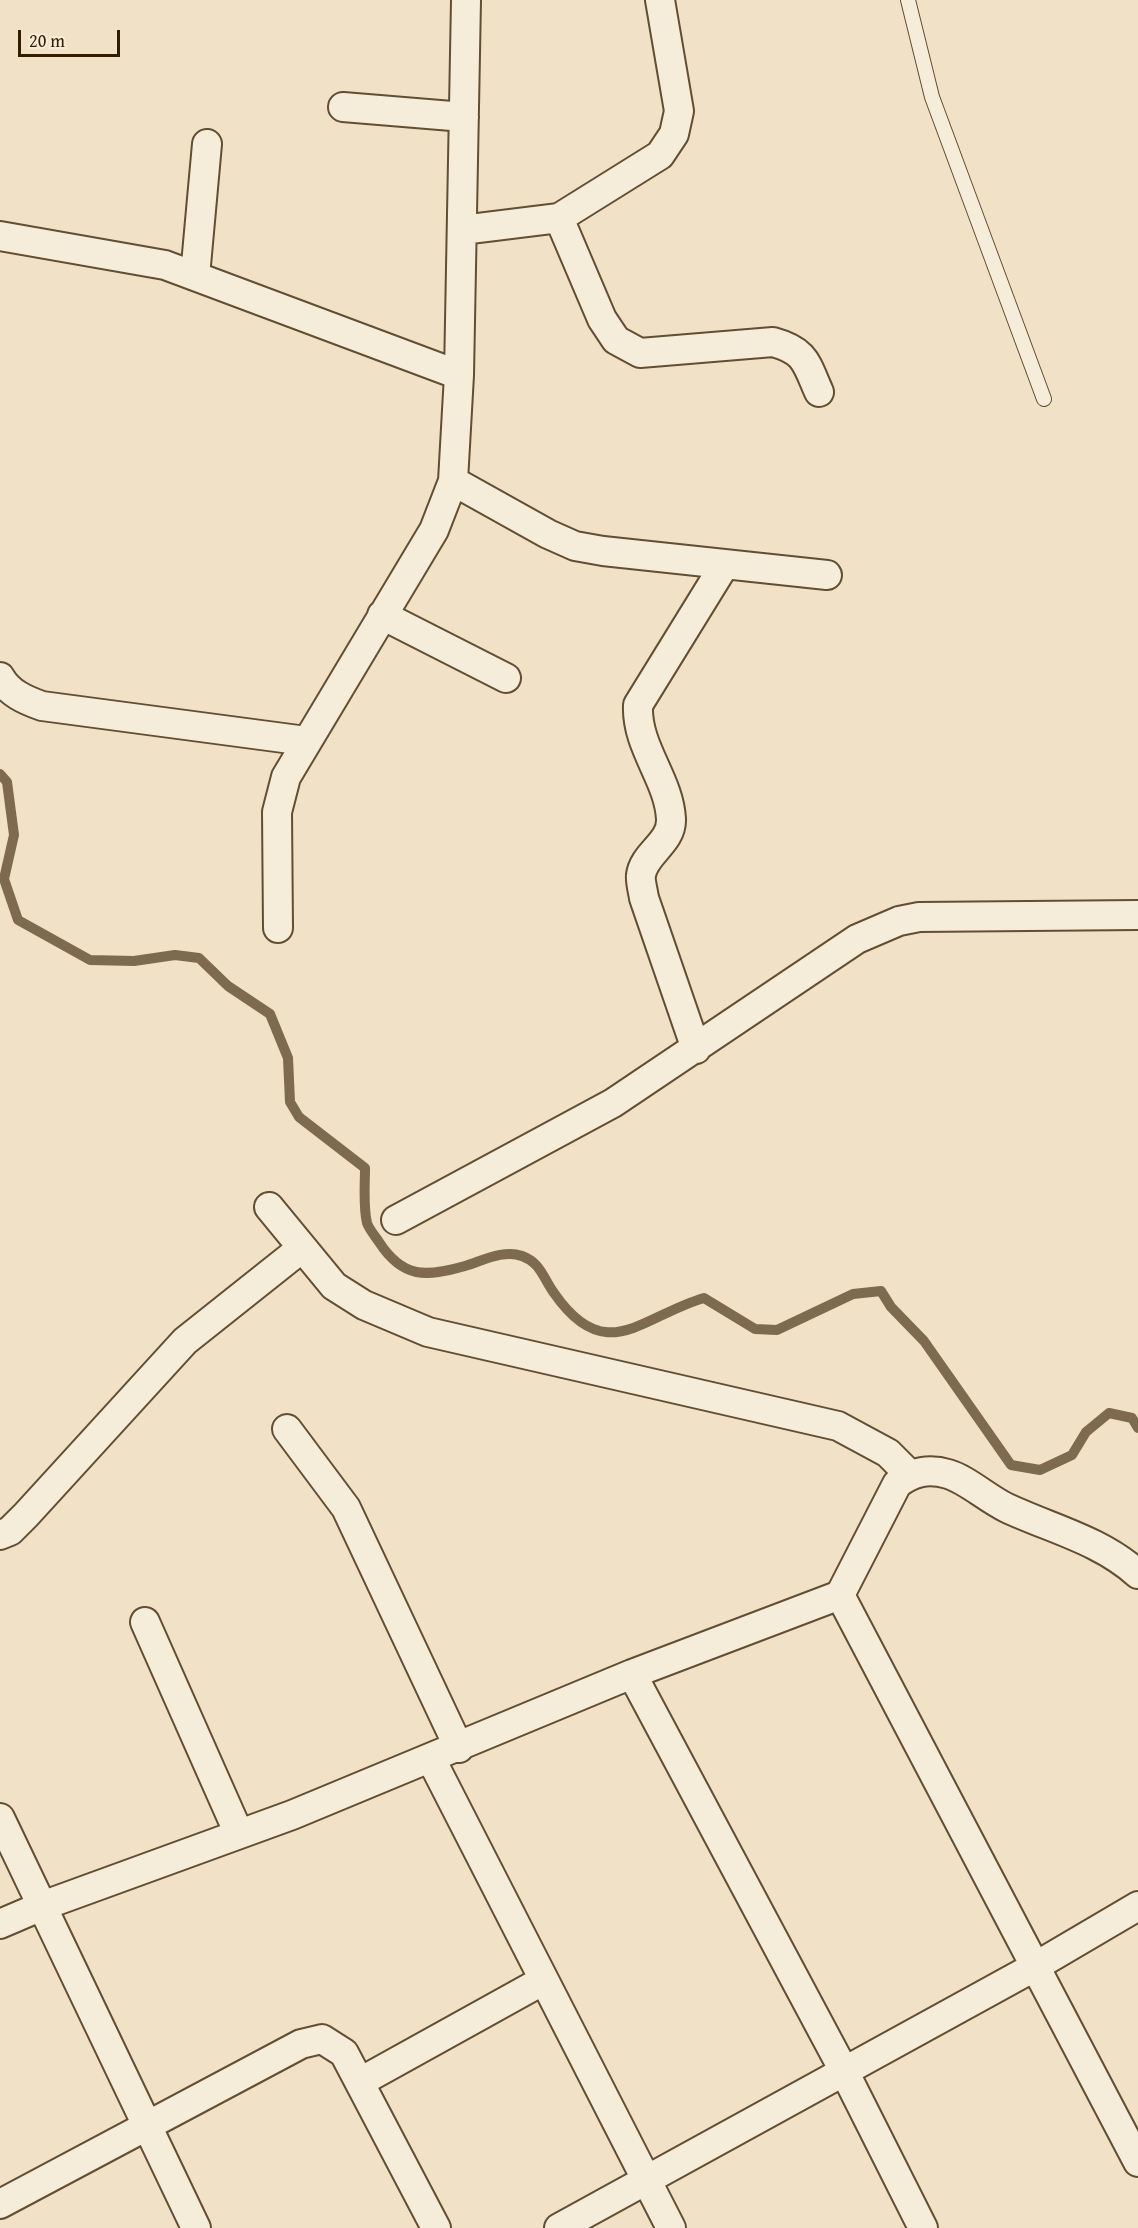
<!DOCTYPE html>
<html>
<head>
<meta charset="utf-8">
<style>
	body { margin:0 }
	#map { position:relative; width:1138px; height:2228px; overflow:hidden; background:#f1e1c6; font-family:"Gentium Book Plus",serif }
	canvas { display:block }
	.scale { position:absolute; left:18px; top:30px; width:102px; height:27px; box-sizing:border-box; border:3px solid #331d00; border-top:0; padding-left:8px; font-size:18px; line-height:21px; white-space:nowrap; color:#331d00; -webkit-text-stroke:4px #f6ecda; paint-order:stroke }
</style>
</head>
<body>
<div id="map">
<canvas width="1138" height="2228"></canvas>
<div class="scale">20 m</div>
</div>
<script>
const c = document.querySelector('canvas').getContext('2d');
c.lineJoin = 'round';
function strokePath(path, color, width, dash) { c.strokeStyle = color; c.lineWidth = width; c.lineCap = dash ? 'butt' : 'round'; c.setLineDash(dash || []); c.stroke(path); }
strokePath(new Path2D(`
	M0,774l7,8 7,53 -10,44 14,41 72,40 44,1 41,-6 24,3 29,28 42,28 18,44 2,44 9,15 66,51c0,17 -2,38 2,55 2,6 8,13 12,19 24,37 47,35 86,24 17,-5 39,-17 57,-10 19,7 21,22 32,37 52,75 88,23 150,5l51,31 22,1 76,-36 28,-3 10,16 33,34 87,124 29,5 32,-15 14,-23 23,-19 23,5 6,10`), '#7e6a4f', 10);
const service = new Path2D(`
	M908,0l24,97 112,302`);
const minor = new Path2D(`
	M343,107l121,10
	M559,218l43,101 14,21 24,13 133,-11c33,9 33,21 46,50
	M462,230l97,-12 101,-63 14,-21 5,-23 -19,-111
	M0,236l165,29 294,110 7,-375
	M195,276l12,-132
	M453,481l95,53 27,12 28,5 224,24
	M382,615l124,63
	M0,677c9,16 25,23 42,29l264,35
	M278,928l-1,-116 9,-35 148,-247 19,-49 6,-106
	M696,1049l-52,-151c-1,-7 -4,-17 -3,-23 3,-22 31,-32 30,-56 -2,-40 -35,-72 -33,-114l87,-141
	M269,1207l65,79 30,19 64,27 410,94 50,27 21,21
	M396,1220l217,-117 244,-164 42,-18 20,-4 219,-2
	M287,1429l59,79 113,240
	M0,1535l10,-4 16,-16 159,-174 117,-93
	M840,1595l57,-111c15,-12 31,-16 51,-10 18,5 40,25 59,34 45,21 93,32 131,66
	M145,1622l94,212
	M632,1674l212,397 79,157
	M431,1759l240,469
	M0,1818l196,410
	M0,1924l42,-18 250,-91 340,-141 208,-79 298,567
	M360,2082l184,-102
	M0,2204l301,-160 21,-5 22,14 92,175
	M559,2228l477,-262 102,-60`);
strokePath(service, '#624e32', 16);
strokePath(minor, '#624e32', 32);
strokePath(service, '#f6ecda', 14);
strokePath(minor, '#f6ecda', 28);
</script>
</body>
</html>
